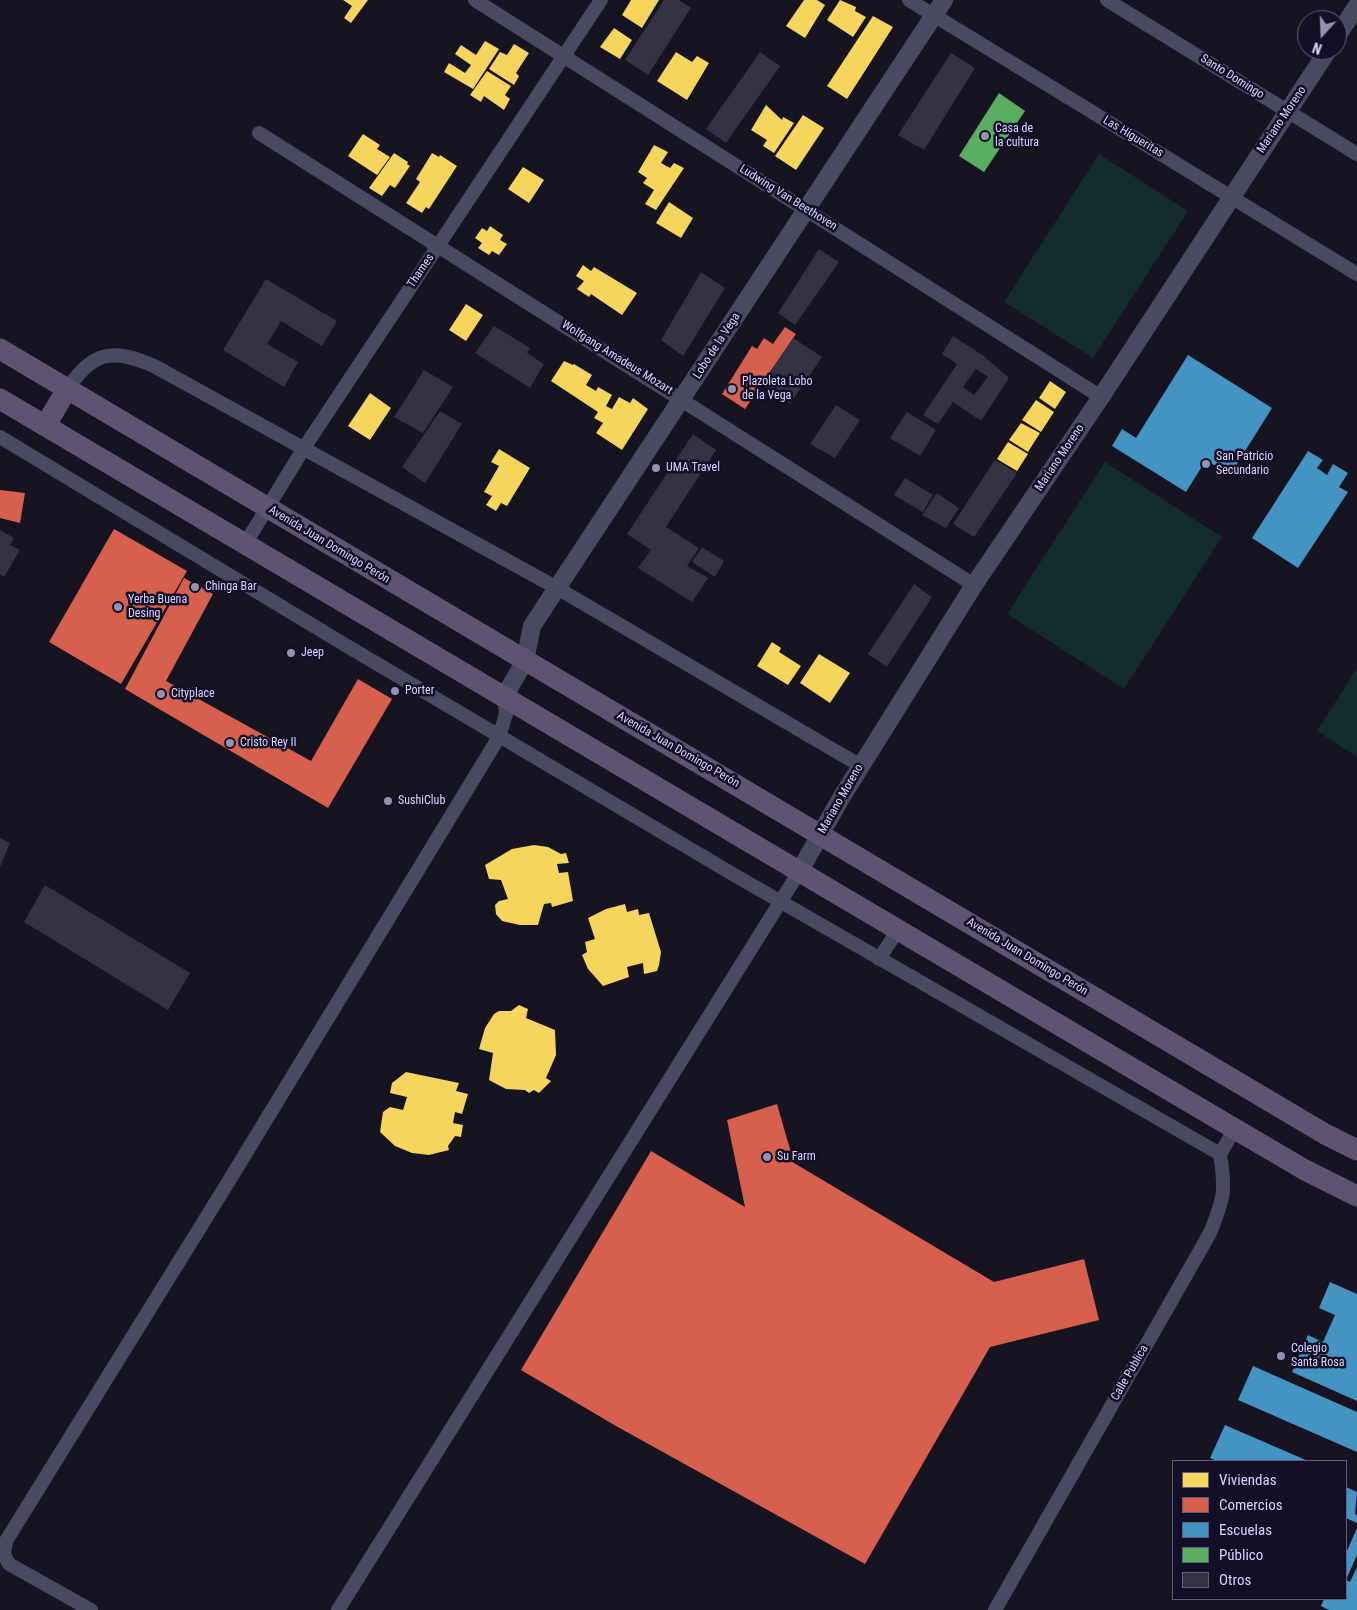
<!DOCTYPE html>
<html>
<head>
<meta charset="utf-8">
<style>
	body { margin:0 }
	#map { position:relative; width:1357px; height:1610px; overflow:hidden; background:#161421; font-family:"Roboto Condensed",sans-serif }
	canvas { display:block }
	.legend { position:absolute; left:1172px; top:1460px; width:175px; height:140px; box-sizing:border-box; background:#130f26; border:1px solid #625e7d; margin:0; padding:6px 9px; list-style:none; font-size:15px; color:#d9d4ff }
	.legend li { display:flex; align-items:center; gap:10px; height:25px }
	.legend b { width:25px; border:1px solid #625e7d }
	.north { position:absolute; left:1297px; top:10px; width:50px; height:50px; box-sizing:border-box; background:#130f26; border:1px solid #625e7d; border-radius:50%; rotate:200deg; font-size:14px; font-weight:700; line-height:20px; text-align:center; color:#d9d4ff }
	.north::after { content:''; display:block; margin:auto; width:18px; height:22px; background:#9591b1; clip-path:polygon(50% 0,100% 100%,50% 72%,0 100%) }
</style>
</head>
<body>
<div id="map">
<canvas width="1357" height="1610"></canvas>
<ul class="legend">
<li><b style="height:14px;background:#f6d55c"></b>Viviendas</li>
<li><b style="height:14px;background:#d6604d"></b>Comercios</li>
<li><b style="height:14px;background:#4393c3"></b>Escuelas</li>
<li><b style="height:14px;background:#5aae61"></b>Público</li>
<li><b style="height:14px;background:#343243"></b>Otros</li>
</ul>
<div class="north">N</div>
</div>
<script>
const c = document.querySelector('canvas').getContext('2d');
c.lineJoin = 'round';
function fillPath(path, color) { c.fillStyle = color; c.fill(path, 'evenodd'); }
function strokePath(path, color, width, dash) { c.strokeStyle = color; c.lineWidth = width; c.lineCap = dash ? 'butt' : 'round'; c.setLineDash(dash || []); c.stroke(path); }
function label(font, color, halo, rows, align = 'center') {
  c.font = font + ' "Roboto Condensed",sans-serif'; c.lineWidth = 5; c.setLineDash([]); c.textBaseline = 'middle'; c.strokeStyle = halo; c.fillStyle = color; for (const [text, x, y, turn = 0] of rows) {
    c.save(); c.translate(x, y); c.rotate((+turn || 0) * Math.PI / 180); c.textAlign = isNaN(turn) ? turn : align; if (halo) c.strokeText(text, 0, 0); c.fillText(text, 0, 0); c.restore();
  }
}
fillPath(new Path2D(`
	M1099,154l89,57 -95,147 -89,-56z
	M1105,462l117,75 -98,152 -117,-75z
	M1357,668v89l-40,-26z`), '#132c2d');
fillPath(new Path2D(`
	M343,0h25l-17,23 -7,-5 8,-12z
	M631,0h28l-17,28 -20,-13z
	M804,0h13l8,5 -20,33 -19,-12z
	M840,0l16,7 -1,4 11,6 -13,20 -26,-17z
	M873,16l20,11 -46,72 -20,-13z
	M614,28l18,12 -12,19 -20,-12z
	M485,41l14,8 -26,40 -29,-17 5,-9 16,10 6,-8 -16,-11 6,-9 15,10z
	M514,44l15,9 -13,20 3,3 -5,9 -25,-16 11,-17 7,3z
	M676,52l16,10 5,-6 12,7 -22,37 -30,-19z
	M487,71l24,15 -6,9 5,4 -6,11 -20,-14 -3,6 -11,-7z
	M766,105l16,15 1,-3 11,6 -20,30 -11,-7 4,-6 -16,-10z
	M803,115l21,13 -28,42 -21,-14z
	M363,134l17,11 -3,4 13,8 -13,18 -29,-19z
	M654,145l14,7 -7,11 9,5 4,-5 10,5 -28,42 -11,-6 9,-14 -11,-7 4,-5 -9,-6z
	M394,153l14,9 -1,2 3,2 -15,22 -5,-3 -8,11 -13,-8z
	M432,153l7,4 1,-2 17,11 -28,43 -3,-2 -4,6 -16,-10 14,-21 -4,-3z
	M523,167l21,13 -15,23 -21,-14z
	M669,202l24,16 -12,20 -25,-15z
	M490,226l13,9 -3,5 7,4 -8,11 -7,-4 -3,4 -11,-7 4,-5 -7,-5 7,-10 5,3z
	M583,265l8,6 3,-4 43,26 -15,22 -31,-21 -2,3 -12,-8 7,-8 -8,-5z
	M466,304l17,11 -17,26 -17,-11z
	M564,361l9,4 1,-1 18,11 -6,10 10,6 2,-4 14,8 -6,11 6,3 7,-12 11,6 3,-5 15,11 -26,41 -26,-17 7,-10 -9,-5 4,-6 -47,-31z
	M1050,381l16,11 -11,17 -16,-11z
	M370,393l21,15 -21,32 -22,-14z
	M1036,400l18,12 -13,20 -19,-12z
	M1021,423l19,10 -12,19 -19,-12z
	M1008,442l20,12 -11,17 -20,-12z
	M499,449l31,19 -23,38 -6,-3 -5,8 -10,-6 6,-9 -8,-4 15,-26 -8,-4z
	M772,642l9,6 -2,4 22,14 -13,19 -31,-19z
	M819,654l31,19 -20,30 -30,-20z
	M534,845l14,2 13,7 5,-1 3,10 -12,1 2,9 9,-1 5,29 -21,6 -1,-4 -7,1 -6,21h-18l-18,-4 -6,-7 -1,-9 4,-4 9,-2 -7,-19 -12,-1 -4,-14 27,-16z
	M625,904l2,8 11,-3 1,6 10,-2 12,39 -2,13 -2,6 -13,3 -1,-11 -16,4 2,10 -26,9 -15,-17 -6,-14 5,-3 -2,-10 10,-3 -7,-21 18,-9z
	M519,1005l9,4 -2,9 29,12 1,25 -10,23 5,3 -12,12 -5,-3 -5,3 -4,-3 -19,-1 -17,-9 4,-27 -14,-4 6,-21 9,-14 5,-3h12z
	M406,1072l53,11 -3,8 12,3 -6,20 -7,-2 -2,11 10,2 -2,12 -6,-1 -7,10 1,4 -20,5 -17,-2 -17,-7 -15,-14 3,-20 7,-5 13,3 4,-13 -17,-4 2,-10z`), '#f6d55c');
fillPath(new Path2D(`
	M785,327l11,7 -51,75 -23,-15 30,-48 5,3 7,-11 9,6z
	M0,490l25,3 -5,30 -20,-5z
	M114,529l73,42 -66,113 -72,-42z
	M184,578l29,16 -47,87 145,80 47,-82 34,20 -64,109 -203,-119z
	M777,1104l17,59 200,119 90,-23 15,61 -109,27 -125,217 -249,-138 -95,-56 130,-219 94,56 -18,-87z`), '#d6604d');
fillPath(new Path2D(`
	M1188,355l84,53 -42,67 -24,-15 -20,32 -74,-46 10,-17 14,9z
	M1308,451l15,9 -6,8 10,7 6,-11 15,9 -9,14 9,5 -50,76 -46,-30z
	M1330,1282l27,12v107l-65,-29 16,-37 15,7 12,-27 -16,-7z
	M1253,1366l104,46v40l-119,-52z
	M1225,1425l83,36h-91l-7,-3z
	M1346,1487l11,5 -2,22 2,1v8l-11,-5z
	M1357,1528v27l-11,25 4,2 7,-15v43h-28l-8,-4 3,-7h22v-46z`), '#4393c3');
fillPath(new Path2D(`
	M999,93l26,18 -41,61 -25,-16z`), '#5aae61');
fillPath(new Path2D(`
	M664,0h15l12,8 -43,67 -23,-15z
	M760,52l20,14 -54,77 -20,-14z
	M951,53l24,15 -51,82 -26,-15z
	M819,249l20,13 -44,63 -17,-12z
	M701,272l24,16 -42,68 -22,-16z
	M266,279l71,42 -15,25 -41,-25 -14,23 31,18 -14,25 -61,-37z
	M494,326l36,22 -3,5 17,11 -14,24 -55,-35z
	M953,336l31,20 25,22 -28,43 -28,-19 -15,22 -15,-9 34,-51 -15,-10zM976,369l12,8 -14,18 -11,-8z
	M793,338l29,19 -32,47 -29,-19z
	M424,370l29,17 -30,46 -29,-16z
	M836,405l24,15 -25,38 -25,-14z
	M440,411l22,13 -37,59 -23,-16z
	M907,412l29,18 -16,26 -30,-18z
	M693,434l23,16 -50,77 33,21 -12,18 21,12 -16,24 -54,-34 13,-18 -24,-16z
	M995,460l22,13 -43,64 -21,-13z
	M905,478l28,17 -10,17 -29,-17z
	M937,493l22,15 -13,20 -24,-13z
	M0,530l14,8 -4,7 10,5 -16,27 -4,-3z
	M702,547l22,14 -9,16 -23,-15z
	M914,584l18,13 -45,70 -19,-13z
	M0,838l10,5 -10,24z
	M45,885l145,88 -22,37 -144,-88z`), '#343243');
strokePath(new Path2D(`
	M475,0l626,397
	M909,0l448,274
	M1107,0l250,154
	M259,133l715,452
	M66,391c26,-39 45,-44 88,-25l403,222 304,178
	M0,437l347,209 389,230 484,278
	M245,544l59,-96 297,-448
	M879,959l19,-29
	M91,1610l-82,-46 -5,-9 2,-14 221,-357 272,-447 7,-23 -2,-17
	M338,1610l461,-738
	M995,1610l215,-377c14,-35 16,-41 10,-79l15,-25`), '#4a4962', 14);
strokePath(new Path2D(`
	M1337,36l20,-30
	M504,697l21,-36 7,-35 412,-626
	M799,872l42,-74 133,-213 127,-188 227,-347`), '#4a4962', 18);
strokePath(new Path2D(`
	M0,349l1325,785 32,16
	M0,399l1235,730 70,41 52,26
	M45,426l21,-35`), '#5e5373', 21);
for (const [x, y, r, color] of [
	[985,136,5,"#9591b1"],
	[732,389,5,"#9591b1"],
	[1206,464,5,"#9591b1"],
	[656,468,5,"#9591b1"],
	[195,587,5,"#9591b1"],
	[118,607,5,"#9591b1"],
	[291,653,5,"#9591b1"],
	[395,691,5,"#9591b1"],
	[161,694,5,"#9591b1"],
	[230,743,5,"#9591b1"],
	[388,801,5,"#9591b1"],
	[767,1157,5,"#9591b1"],
	[1281,1356,5,"#9591b1"]
]) { const dot = new Path2D(); dot.arc(x, y, r, 0, 2 * Math.PI); c.fillStyle = color; c.fill(dot); strokePath(dot, '#130f26', 2); }
label('12px', '#d9d4ff', '#130f26', [
	["Santo Domingo",1232,77,32],
	["Mariano Moreno",1282,120,-56],
	["Las Higueritas",1133,137,31],
	["Ludwing Van Beethoven",788,198,32],
	["Thames",421,271,-56],
	["Lobo de la Vega",717,346,-57],
	["Wolfgang Amadeus Mozart",617,358,32],
	["Mariano Moreno",1060,458,-56],
	["Avenida Juan Domingo Perón",329,545,31],
	["Avenida Juan Domingo Perón",678,750,30],
	["Mariano Moreno",841,799,-60],
	["Avenida Juan Domingo Perón",1027,957,31],
	["Calle Publica",1130,1373,-60]
]);
label('12px', '#d9d4ff', '#130f26', [
	["Casa de",995,129],
	["la cultura",995,143],
	["Plazoleta Lobo",742,382],
	["de la Vega",742,396],
	["San Patricio",1216,457],
	["Secundario",1216,471],
	["UMA Travel",666,468],
	["Chinga Bar",205,587],
	["Yerba Buena",128,600],
	["Desing",128,614],
	["Jeep",301,653],
	["Porter",405,691],
	["Cityplace",171,694],
	["Cristo Rey II",240,743],
	["SushiClub",398,801],
	["Su Farm",777,1157],
	["Colegio",1291,1349],
	["Santa Rosa",1291,1363]
], 'left');
</script>
</body>
</html>
